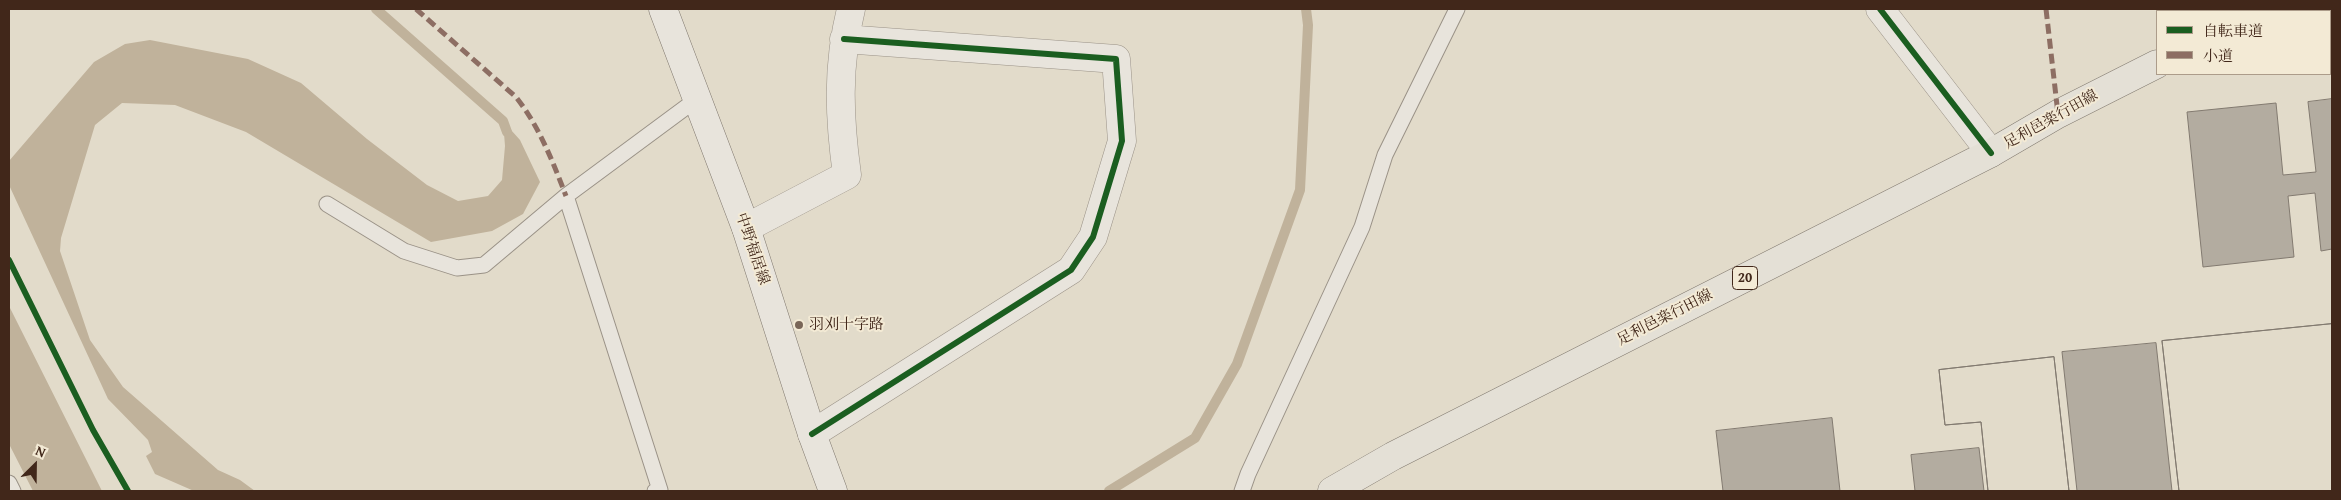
<!DOCTYPE html>
<html>
<head>
<meta charset="utf-8">
<style>
	body { margin:0 }
	#map { position:relative; width:2341px; height:500px; overflow:hidden; background:#e2dbca; font-family:"Gentium Book Plus","Noto Serif JP",serif }
	canvas { display:block }
	.frame { position:absolute; inset:0; border:10px solid #41271a; pointer-events:none }
	.legend { position:absolute; left:2156px; top:10px; width:175px; height:65px; box-sizing:border-box; background:#f3ead5; border:1px solid #ac9c8a; margin:0; padding:6px 9px; list-style:none; font-size:15px; color:#41271a }
	.legend li { display:flex; align-items:center; gap:10px; height:25px }
	.legend b { width:25px; border:1px solid #ac9c8a }
	.north { position:absolute; left:10px; top:440px; width:50px; height:50px; -webkit-text-stroke:4px #f3ead5; paint-order:stroke; rotate:23deg; font-size:14px; font-weight:700; line-height:20px; text-align:center; color:#41271a }
	.north::after { content:''; display:block; margin:auto; width:18px; height:22px; background:#41271a; clip-path:polygon(50% 0,100% 100%,50% 72%,0 100%) }
</style>
</head>
<body>
<div id="map">
<canvas width="2341" height="500"></canvas>
<div class="frame"></div>
<ul class="legend">
<li><b style="height:6px;background:#1b5e20"></b>自転車道</li>
<li><b style="height:6px;background:#8d6e63"></b>小道</li>
</ul>
<div class="north">N</div>
</div>
<script>
const c = document.querySelector('canvas').getContext('2d');
c.lineJoin = 'round';
function fillPath(path, color) { c.fillStyle = color; c.fill(path, 'evenodd'); }
function strokePath(path, color, width, dash) { c.strokeStyle = color; c.lineWidth = width; c.lineCap = dash ? 'butt' : 'round'; c.setLineDash(dash || []); c.stroke(path); }
function label(font, color, halo, rows, align = 'center') {
  c.font = font + ' "Gentium Book Plus","Noto Serif JP",serif'; c.lineWidth = 4; c.setLineDash([]); c.textBaseline = 'middle'; c.strokeStyle = halo; c.fillStyle = color; for (const [text, x, y, turn = 0] of rows) {
    c.save(); c.translate(x, y); c.rotate((+turn || 0) * Math.PI / 180); c.textAlign = isNaN(turn) ? turn : align; if (halo) c.strokeText(text, 0, 0); c.fillText(text, 0, 0); c.restore();
  }
}
fillPath(new Path2D(`
	M150,40l98,19 53,24 66,56 60,46 31,16 30,-5 14,-16 3,-34 -2,-25 17,19 20,42 -17,32 -31,17 -61,11 -185,-110 -71,-27 -53,-2 -27,22 -34,113 -1,13 30,89 33,47 95,83 22,10 15,11h-61l-39,-17 -9,-18 6,-4 -4,-12 -40,-41 -99,-214v-24l85,-99 31,-18z
	M9,306l93,185h-69l-24,-47z`), '#c0b29b');
strokePath(new Path2D(`
	M376,9l127,112 4,11
	M1109,491l86,-53 42,-74 63,-174 8,-165 -2,-16`), '#c0b29b', 10);
const building = new Path2D(`
	M2332,99v150l-11,2 -6,-58 -27,3 6,61 -91,10 -16,-155 89,-9 7,72 33,-3 -8,-70z
	M2332,324v167h-153l-17,-150z
	M2332,324v167h-153l-17,-150z
	M2156,343l16,148h-95l-15,-139z
	M2054,357l15,134h-81l-7,-69 -36,3 -6,-55z
	M2054,357l15,134h-81l-7,-69 -36,3 -6,-55z
	M1832,418l8,73h-117l-7,-60z
	M1979,448l5,43h-69l-4,-36z`);
fillPath(building, '#b3aca0');
strokePath(building, '#827a70', 1);
const lane = new Path2D(`
	M566,196l94,294 -5,1
	M327,204l77,47 53,17 27,-3 82,-69 131,-97
	M9,483l4,8
	M1242,491l6,-17 114,-247 23,-72 72,-146`);
const street = new Path2D(`
	M1880,9l111,144
	M746,228l101,-53c-8,-58 -10,-109 4,-166
	M812,434l259,-164 22,-33 29,-96 -6,-82 -272,-20`);
const secondary = new Path2D(`
	M663,9l83,219 66,206 21,57`);
const primary = new Path2D(`
	M2262,11l5,-2
	M1332,491l61,-35 598,-303 67,-39 99,-50`);
strokePath(lane, '#9a9287', 17);
strokePath(street, '#9a9287', 29);
strokePath(secondary, '#827a70', 29);
strokePath(primary, '#827a70', 29);
strokePath(lane, '#e8e4dc', 15);
strokePath(street, '#e8e4dc', 28);
strokePath(secondary, '#e8e4dc', 28);
strokePath(primary, '#e4e0d6', 28);
strokePath(new Path2D(`
	M416,9l100,88c23,29 37,65 50,99
	M2046,9l12,105`), '#8d6e63', 5, [10, 5]);
strokePath(new Path2D(`
	M1880,9l111,144
	M9,260l84,170 35,61
	M812,434l259,-164 22,-33 29,-96 -6,-82 -272,-20`), '#1b5e20', 6);
for (const [x, y, r, color] of [
	[799,325,5,"#796658"]
]) { const dot = new Path2D(); dot.arc(x, y, r, 0, 2 * Math.PI); c.fillStyle = color; c.fill(dot); strokePath(dot, '#f3ead5', 2); }
for (const [x, y, w] of [
	[1745,278,25]
]) { const box = new Path2D(); box.roundRect(x - w / 2, y - 11.5, w, 23, 4); c.fillStyle = '#f3ead5'; c.fill(box); strokePath(box, '#41271a', 1); }
label('bold 14px', '#41271a', null, [
	["20",1745,278]
]);
label('15px', '#41271a', '#f3ead5', [
	["足利邑楽行田線",2051,120,-29],
	["中野福居線",752,249,71],
	["足利邑楽行田線",1665,318,-27]
]);
label('15px', '#41271a', '#f3ead5', [
	["羽刈十字路",809,325]
], 'left');
</script>
</body>
</html>
